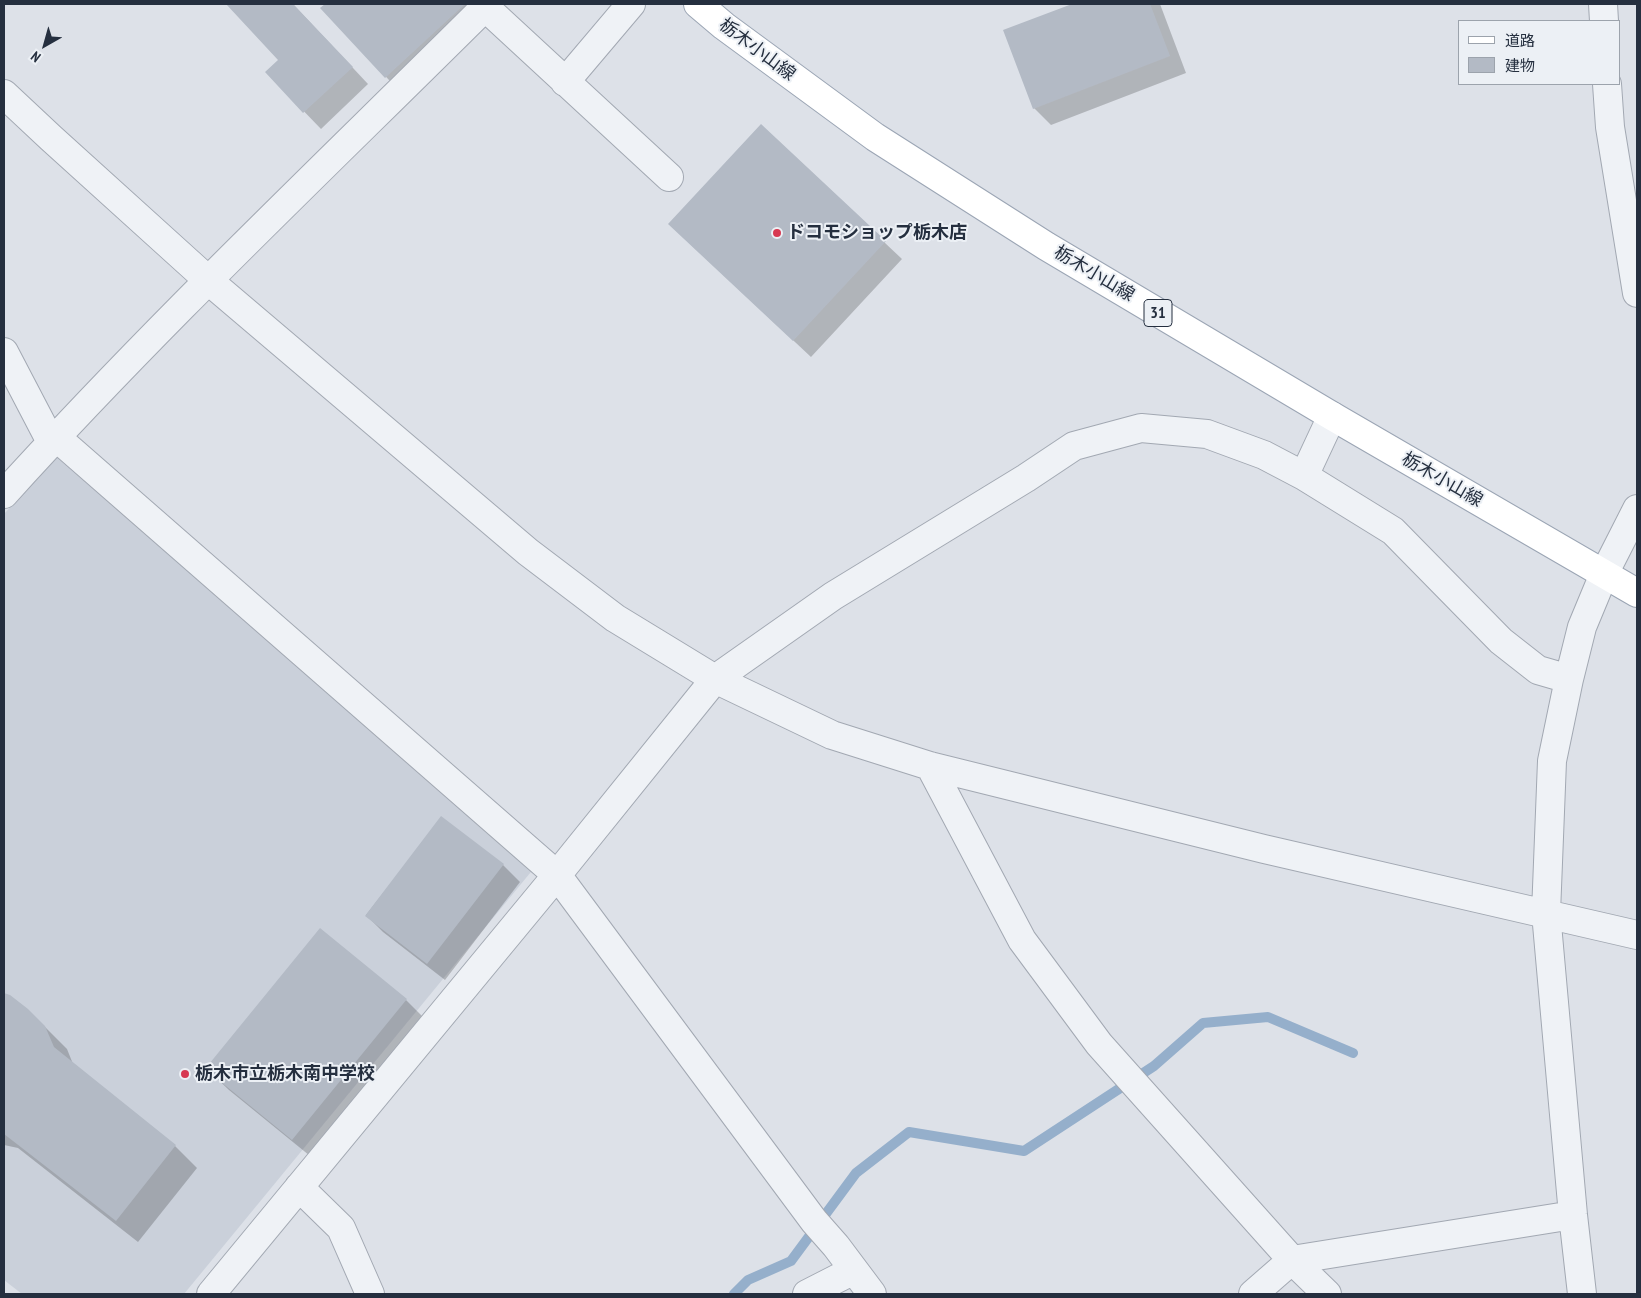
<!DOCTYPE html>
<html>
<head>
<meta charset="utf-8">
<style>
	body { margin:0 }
	#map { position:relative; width:1641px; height:1298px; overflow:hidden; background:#dde1e8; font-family:"PT Sans Narrow","Noto Sans JP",sans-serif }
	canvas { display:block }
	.frame { position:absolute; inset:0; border:5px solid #252f3f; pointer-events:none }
	.legend { position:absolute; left:1458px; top:20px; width:162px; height:65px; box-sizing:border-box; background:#ecf0f5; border:1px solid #9ca3ac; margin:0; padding:6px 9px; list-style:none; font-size:15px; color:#252f3f }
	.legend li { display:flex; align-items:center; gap:10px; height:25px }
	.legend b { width:25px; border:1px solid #9ca3ac }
	.north { position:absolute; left:20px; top:20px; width:50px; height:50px; -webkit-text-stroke:4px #ecf0f5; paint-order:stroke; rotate:218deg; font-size:14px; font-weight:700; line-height:20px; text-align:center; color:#252f3f }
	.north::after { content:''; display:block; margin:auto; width:18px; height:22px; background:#252f3f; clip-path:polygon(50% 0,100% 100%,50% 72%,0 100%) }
</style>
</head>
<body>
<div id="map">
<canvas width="1641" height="1298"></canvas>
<div class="frame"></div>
<ul class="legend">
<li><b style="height:6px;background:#fff"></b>道路</li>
<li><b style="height:14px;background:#b3bac5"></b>建物</li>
</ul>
<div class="north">N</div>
</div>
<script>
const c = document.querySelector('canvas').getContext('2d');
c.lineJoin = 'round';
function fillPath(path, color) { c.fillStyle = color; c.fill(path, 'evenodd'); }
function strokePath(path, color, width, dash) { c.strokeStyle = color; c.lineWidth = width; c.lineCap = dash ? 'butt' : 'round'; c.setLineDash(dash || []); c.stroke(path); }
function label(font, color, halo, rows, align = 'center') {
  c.font = font + ' "PT Sans Narrow","Noto Sans JP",sans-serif'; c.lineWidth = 4; c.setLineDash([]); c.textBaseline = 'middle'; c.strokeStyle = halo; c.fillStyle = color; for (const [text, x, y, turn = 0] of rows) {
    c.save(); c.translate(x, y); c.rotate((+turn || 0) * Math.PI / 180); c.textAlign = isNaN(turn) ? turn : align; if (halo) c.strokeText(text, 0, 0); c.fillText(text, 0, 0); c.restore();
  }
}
fillPath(new Path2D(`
	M56,457l479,410 -351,427h-162l-18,-14v-766z`), '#cad0da');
fillPath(new Path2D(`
	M227,4h66l75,80 -47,45 -55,-57 14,-12z
	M327,4h166l-91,90 -80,-86z
	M1075,4h85l26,69 -135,52 -17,-17 -29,-77z
	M761,126l141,133 -91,98 -125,-117z
	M442,818l61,47 17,17 -75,98 -62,-48 -17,-17z
	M4,995l5,1 19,14 39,39 6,15 102,82 22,22 -59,74 -120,-94 -14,-3z
	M406,1000l22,22 -113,138 -86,-70 -22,-21z`), '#0003');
strokePath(new Path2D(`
	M734,1294l14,-14 43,-19 65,-88 53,-41 115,19 130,-85 49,-43 65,-6 85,36`), '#95afcb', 10);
fillPath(new Path2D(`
	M226,4h67l60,63 -50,46 -38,-41 13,-12z
	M325,4h140l-80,74 -65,-70z
	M1072,4h78l20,52 -137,53 -30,-79z
	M761,124l125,117 -93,100 -125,-117z
	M441,816l63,48 -77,100 -62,-48z
	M320,928l87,71 -115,141 -87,-71z
	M4,993l6,2 18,14 17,17 9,21 122,98 -60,76 -112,-87z`), '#b3bac5');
const minor = new Path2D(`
	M1603,4l1,17
	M565,82l66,-78
	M1607,84l3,43 27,166
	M4,94l47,44 158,143 319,271 87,66 100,61 117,56 98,31 334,83 373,86
	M4,352l47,90
	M56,437l501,438 257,346 22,25 36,48
	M1304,476l28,-60
	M4,494c153,-169 319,-326 481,-487l184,170
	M930,766l92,174 77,104 193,216 35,34
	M299,1187l42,41 29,66
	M211,1294l346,-419 158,-196 118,-83 193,-118 48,-32 67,-18 66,6 57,21 40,21 89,55 108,110 37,29 31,9
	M807,1294l47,-24
	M1253,1294l39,-34 281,-45
	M1582,1294l-9,-79 -27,-302 6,-152 17,-82 13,-52 22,-53 33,-65`);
const major = new Path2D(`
	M698,4l26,22 151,111 171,109 286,170 305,177`);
strokePath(minor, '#a2a8b2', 30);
strokePath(major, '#9ba5b4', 30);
strokePath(minor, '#eff2f6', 28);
strokePath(major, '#fff', 28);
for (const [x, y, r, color] of [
	[777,233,5,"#d73851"],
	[185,1074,5,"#d73851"]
]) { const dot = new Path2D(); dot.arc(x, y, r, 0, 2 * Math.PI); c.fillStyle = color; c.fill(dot); strokePath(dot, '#ecf0f5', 2); }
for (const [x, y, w] of [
	[1158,313,28]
]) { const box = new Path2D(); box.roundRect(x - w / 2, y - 13.5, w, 27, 4); c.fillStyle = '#ecf0f5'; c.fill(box); strokePath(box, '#252f3f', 1); }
label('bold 16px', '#252f3f', null, [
	["31",1158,313]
]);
label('18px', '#252f3f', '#ecf0f5', [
	["栃木小山線",757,50,37],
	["栃木小山線",1094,274,31],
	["栃木小山線",1442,480,30]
]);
label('bold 18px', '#252f3f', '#ecf0f5', [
	["ドコモショップ栃木店",787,233],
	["栃木市立栃木南中学校",195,1074]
], 'left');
</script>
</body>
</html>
